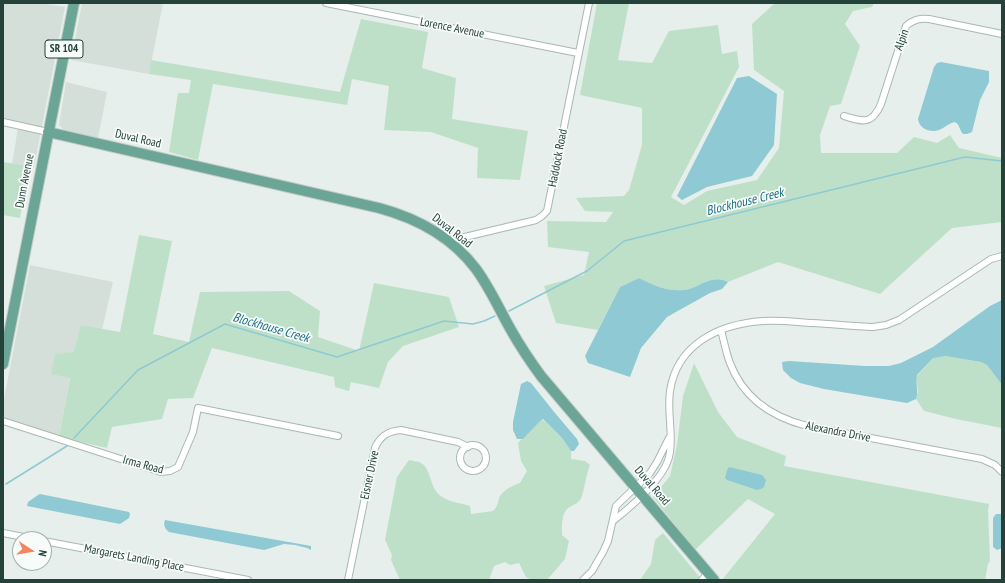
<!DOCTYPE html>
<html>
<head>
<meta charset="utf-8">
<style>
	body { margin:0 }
	#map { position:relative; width:1005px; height:583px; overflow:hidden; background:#e6efeb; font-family:"PT Sans Narrow",sans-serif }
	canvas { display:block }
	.frame { position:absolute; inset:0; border:4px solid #24423a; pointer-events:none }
	.north { position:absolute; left:12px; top:531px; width:40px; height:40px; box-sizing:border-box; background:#f7fbf9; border:1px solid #a3b1ad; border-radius:50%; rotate:102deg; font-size:11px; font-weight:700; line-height:16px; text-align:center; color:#24423a }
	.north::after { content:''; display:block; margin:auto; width:14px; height:18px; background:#f4845f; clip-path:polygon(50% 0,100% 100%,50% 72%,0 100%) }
</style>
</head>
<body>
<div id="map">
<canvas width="1005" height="583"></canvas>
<div class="frame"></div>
<div class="north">N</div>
</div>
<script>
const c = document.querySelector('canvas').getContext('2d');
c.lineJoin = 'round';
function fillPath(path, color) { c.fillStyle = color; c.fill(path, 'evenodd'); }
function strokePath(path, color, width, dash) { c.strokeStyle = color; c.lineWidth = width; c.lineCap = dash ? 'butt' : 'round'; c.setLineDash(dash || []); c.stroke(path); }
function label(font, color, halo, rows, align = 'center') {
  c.font = font + ' "PT Sans Narrow",sans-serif'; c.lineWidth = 3.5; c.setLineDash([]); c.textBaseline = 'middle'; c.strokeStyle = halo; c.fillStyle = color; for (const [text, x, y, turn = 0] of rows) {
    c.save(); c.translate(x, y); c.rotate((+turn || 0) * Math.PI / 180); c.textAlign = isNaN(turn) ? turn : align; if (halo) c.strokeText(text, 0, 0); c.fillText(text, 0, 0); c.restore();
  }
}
fillPath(new Path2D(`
	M3,3h38l24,4 -31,160 -22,-3 7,-42 -16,-3z
	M82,3h81l-14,71 -78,-14z
	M66,82l41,10 -9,46 -34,-8 -5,-5z
	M30,265l83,17 -11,48 -20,-5 -12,52 -11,60 -56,-19v-14z`), '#d4dfda');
fillPath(new Path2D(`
	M597,3h32l-11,57 34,3 17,-32 49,-6 4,29 15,-3 2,16 -68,130 13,8 23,-14 50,-11 22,-32 5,-57 -30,-21 -2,-46 23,-21h99l-2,4 -19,4 -8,13 15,22 -19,58 -11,2 -10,29 1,18h76l17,-16 23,6 13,-8 9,13 43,10v64l-50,6 -72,66 -102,-32 -50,20c-17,-9 -28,6 -44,8 -17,2 -31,-5 -45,-12l-19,9 -22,43 -42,-7 -12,-37 40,-11 5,-23 -41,-5 -1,-26 59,1 7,-10 -28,-1 -9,-13 48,-2 5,-6 13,-45v-37l-62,-13z
	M361,19l67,13 -6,36 34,10 -4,41 76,12 -8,49 -43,-2 1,-30 -47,-16 -47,-2 5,-44 -37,-7 -5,26 -134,-21 -15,76 -29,-8 9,-59h11l2,-13 -42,-6 2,-14 189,32z
	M3,162l26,4 -9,52 -17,-3z
	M139,235l33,6 -19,93 36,8 11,-50 89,-1 31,20 -2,26 41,14 15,-68 75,14 10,30 -56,19 -15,16 -9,26 -28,-6 -2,9 -14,-4 -1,-10 -122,-29 -19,50 -25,1 -6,20 -50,8 -5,21 -48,-11 11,-59 -19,-4 4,-20 19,-2 7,-27 39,7z
	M937,356h8l36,6 6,3 15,20v43l-46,-9 -32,-8 -8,-12 2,-8 -2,-14 17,-19z
	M694,363l24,49 19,25 49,19 -2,10 205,38 -1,7 2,50 -2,3 -3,16h-263l53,-66 -27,-15 -53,51 -42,-53 17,-21 7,-31 6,-49z
	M541,419l6,4 15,15 9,13v8l14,2 5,4c-4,10 -5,21 -8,31 -3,8 -8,8 -14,12 -7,6 -6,18 -6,27l7,6 -4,18 -18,21h-15l-6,-3 -7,-14 -9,2 -5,-3 -11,4 -5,14h-89l-9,-20 1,-5 -7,-15 12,-63 12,-17c3,1 9,1 12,3 9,5 9,20 15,28 8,11 22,11 34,15l1,8 22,-3c6,-6 4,-9 7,-15 4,-6 13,-11 20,-13l7,-12 -6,-10 -3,-18z
	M663,533l39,47h-62l11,-16 4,-24z`), '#bfe0c8');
fillPath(new Path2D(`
	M941,62l48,9v11l-9,18 -8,32 -5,2h-4c-4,-4 -3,-11 -9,-12 -6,2 -10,6 -15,8 -8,3 -20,-1 -21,-11l16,-52 3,-4z
	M749,76l28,18 -3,51 -22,31 -45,11 -25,13 -5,-4 60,-118z
	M639,278c14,7 28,14 45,12 16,-2 27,-17 44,-8l-6,7 -12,4 -43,24 -26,31 -11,29 -42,-14 -3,-7 35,-69z
	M1002,300v85l-15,-20 -6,-3 -36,-6 -12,2 -16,17c-2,8 2,16 -1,24l-9,4 -83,-14 -24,-6 -9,-5 -8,-8 -1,-8 7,-1 76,5h24l12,-3 32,-16 57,-41z
	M527,381l4,2 24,30 22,26 2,5 -5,7h-3l-9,-13 -19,-19 -3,2 -17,18h-6l-4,-9v-8l8,-38z
	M729,467l33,8 4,5 -2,7 -3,2 -4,1 -30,-10 -2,-2 2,-8z
	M40,494l89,18 1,2 -1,4 -9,6 -93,-18 1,-4 10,-7z
	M996,514h6v34l-5,2 -4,-3v-29z
	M165,520l146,26v4l-4,-2 -12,-3 -11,-1 -20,6 -95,-18c-4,-3 -6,-7 -4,-12z`), '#8ec9d4');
strokePath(new Path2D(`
	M509,311l78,-40 37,-30 341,-84 37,4
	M74,438l64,-68 87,-46 112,33 107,-36 29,3 11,-3 11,-5
	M6,484l61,-38`), '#8ec9d4', 1.5);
const street = new Path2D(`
	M326,3l252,50
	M844,116c19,6 28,9 37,-12l25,-78c7,-6 13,-8 23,-7l73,15
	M3,122l45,10
	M448,241l88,-21 6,-4 5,-5 42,-208
	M721,330c3,11 5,23 9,33 13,35 42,54 77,63l175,33 13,6 7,7
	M3,421l158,51 9,-1 8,-4 15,-35 5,-24 140,28
	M460 458a13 13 0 1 1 26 0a13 13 0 1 1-26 0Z
	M613,521c19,-15 55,-45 57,-69 3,-20 -3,-41 0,-61 7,-47 49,-67 93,-70 16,-1 33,1 49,2 20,1 40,3 61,4l13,-2 13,-5 83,-55 9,-6 11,-3
	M3,533l31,6
	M44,541l204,39
	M348,580l27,-132c5,-12 13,-17 26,-18l57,12 10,5
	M583,580l9,-9 11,-19 5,-11 8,-35 34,-33 7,-11 12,-24
	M702,580l6,-7`);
const primary = new Path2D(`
	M48,132l331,76c37,10 73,29 97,61 14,19 23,40 35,61 9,16 19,31 30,46l173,204
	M3,364l71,-361`);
strokePath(street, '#a8b8b2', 8);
strokePath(primary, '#c2cac8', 12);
strokePath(street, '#fff', 6);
strokePath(primary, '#6aa596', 10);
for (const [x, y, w] of [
	[64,49,38]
]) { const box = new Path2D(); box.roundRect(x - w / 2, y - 9, w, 18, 3); c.fillStyle = '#f7fbf9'; c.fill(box); strokePath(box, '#24423a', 1); }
label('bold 11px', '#24423a', null, [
	["SR 104",64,49]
]);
label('12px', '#24423a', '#f7fbf9', [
	["Lorence Avenue",452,28,11],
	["Alpin",902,40,-70],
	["Duval Road",138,139,13],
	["Haddock Road",558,158,-79],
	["Dunn Avenue",25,181,-79],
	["Duval Road",452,231,38],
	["Alexandra Drive",838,432,11],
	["Irma Road",143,465,15],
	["Eisner Drive",370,475,-78],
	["Duval Road",652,486,49],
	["Margarets Landing Place",134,558,11]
]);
label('italic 13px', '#1c6f80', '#f7fbf9', [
	["Blockhouse Creek",745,202,-14],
	["Blockhouse Creek",271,328,16]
]);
</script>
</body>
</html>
